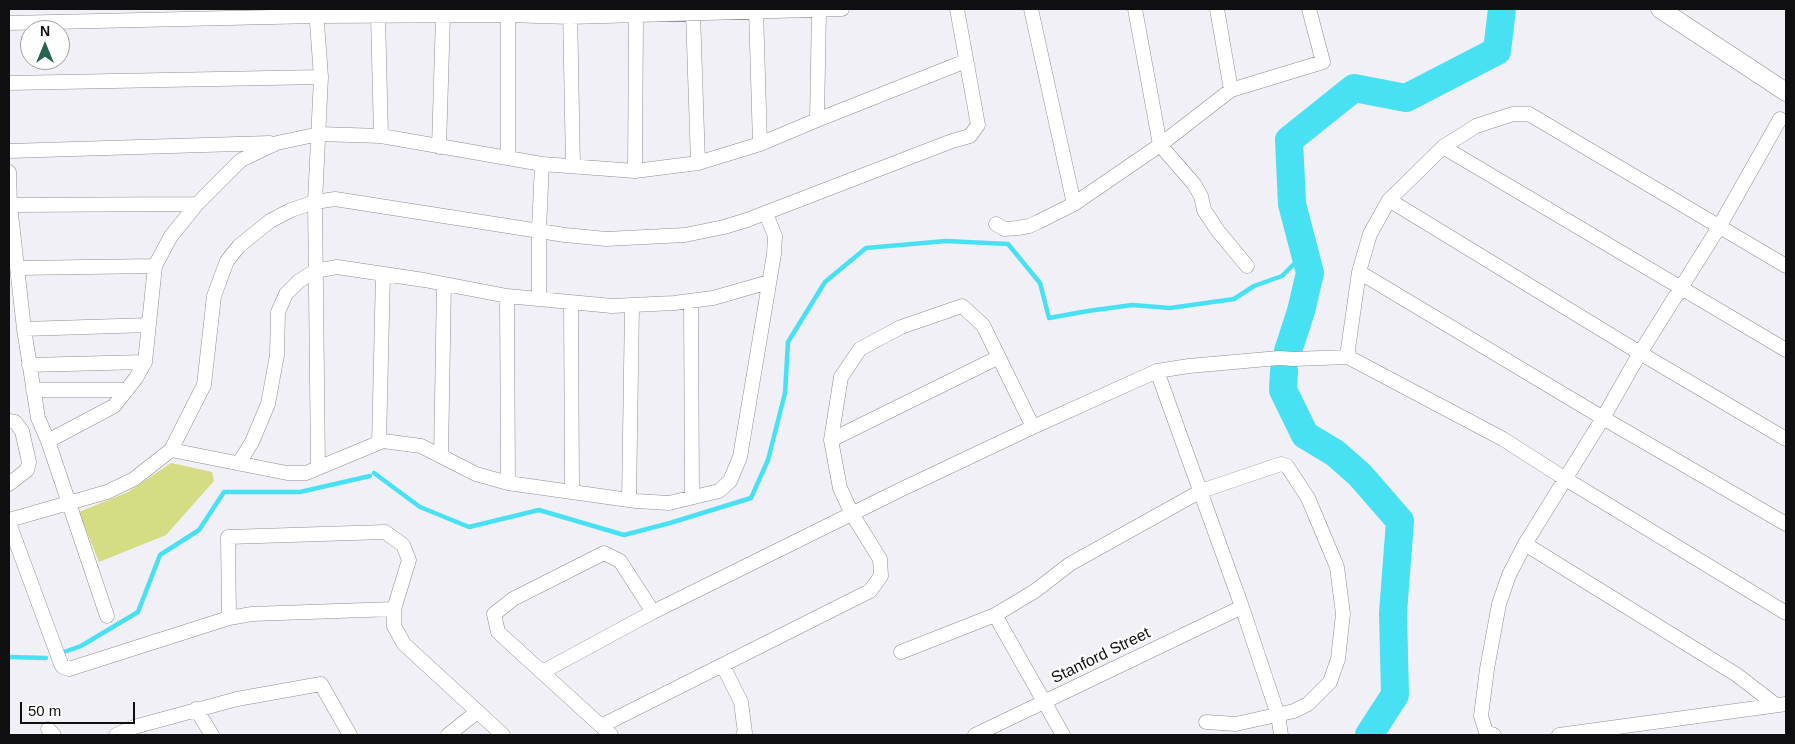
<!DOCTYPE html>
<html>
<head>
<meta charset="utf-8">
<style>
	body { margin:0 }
	#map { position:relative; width:1795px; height:744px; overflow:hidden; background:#f1f0f6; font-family:Arial,sans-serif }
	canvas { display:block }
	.frame { position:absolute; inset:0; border:10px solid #0f0f11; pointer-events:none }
	.north { position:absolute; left:20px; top:20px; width:50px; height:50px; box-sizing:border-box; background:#fefefe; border:1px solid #9e9e9f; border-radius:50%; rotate:0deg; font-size:14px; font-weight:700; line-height:20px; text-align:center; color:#0f0f11 }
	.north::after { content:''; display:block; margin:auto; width:18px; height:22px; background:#276450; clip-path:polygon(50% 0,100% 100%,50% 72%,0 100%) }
	.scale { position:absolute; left:20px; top:702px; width:115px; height:22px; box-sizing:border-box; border:2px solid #0f0f11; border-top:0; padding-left:6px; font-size:15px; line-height:18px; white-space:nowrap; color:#0f0f11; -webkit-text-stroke:4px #fefefe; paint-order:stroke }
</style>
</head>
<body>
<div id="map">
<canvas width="1795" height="744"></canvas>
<div class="frame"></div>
<div class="north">N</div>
<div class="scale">50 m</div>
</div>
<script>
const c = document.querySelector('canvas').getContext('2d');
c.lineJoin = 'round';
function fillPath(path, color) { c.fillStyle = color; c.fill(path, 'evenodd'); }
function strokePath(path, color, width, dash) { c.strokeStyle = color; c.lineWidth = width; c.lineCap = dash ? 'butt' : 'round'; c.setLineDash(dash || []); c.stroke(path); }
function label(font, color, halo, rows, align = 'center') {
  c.font = font + ' Arial,sans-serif'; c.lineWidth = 5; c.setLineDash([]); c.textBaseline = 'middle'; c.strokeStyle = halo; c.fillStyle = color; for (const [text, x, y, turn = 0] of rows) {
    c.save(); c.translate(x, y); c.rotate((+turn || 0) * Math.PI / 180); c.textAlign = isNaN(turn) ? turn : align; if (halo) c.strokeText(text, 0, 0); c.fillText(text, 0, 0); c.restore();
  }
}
fillPath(new Path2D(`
	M171,463l41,9 2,9 -48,54 -67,27 -20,-50 49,-20z`), '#d4dc84');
strokePath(new Path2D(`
	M374,473l46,34 49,20 70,-17 85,25 46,-12 81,-25 17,-38 17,-67 3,-51 37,-60 41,-34 80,-7 62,3 32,39 9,35 39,-7 44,-6 38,3 64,-9 20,-13 28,-10 22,-22
	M64,652l17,-6 57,-34 22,-57 39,-25 25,-38h76l70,-16
	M9,657l37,1`), '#48e1f3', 4.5);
strokePath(new Path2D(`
	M1288,351l13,-40 9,-38 -18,-69 -3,-64 65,-52 52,10 91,-47 5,-42
	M1284,371l-1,19 22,45 30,18 25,22 40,46 -7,92 2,82 -26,40`), '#48e1f3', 28);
const minor = new Path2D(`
	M316,9l5,68 -6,125 3,266
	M570,9l3,157
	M1031,9l43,195
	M1135,9l25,136 34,39 7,12 3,14 14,21 29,35
	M1217,9l14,81
	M756,10l4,134 57,-24 149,-59
	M693,13l5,150
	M508,15v143
	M378,16l3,120
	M9,23l307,-7 192,-1 62,2 272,-8
	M9,83l312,-6
	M817,120l2,-111
	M439,147l4,-131
	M1443,147l343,203
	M9,151l261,-8
	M635,171l1,-156
	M9,172l1,33 14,124 14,89 10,23 59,175
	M1389,200l251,153 146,86
	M10,205l187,-1
	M996,224l8,5 14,-1 11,-2 9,-4 36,-18 86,-59 71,-55 92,-28 -14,-53
	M1786,266l-257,-152h-16l-37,12 -33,21 -54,53 -19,34 -11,38 -11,77v8l155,82 61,39 222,135
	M18,268l137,-2
	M1359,272l244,146 183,106
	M507,296l1,187
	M539,299v-70l3,-65
	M691,301l1,196
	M571,303l1,188
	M24,329l125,-4
	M29,365l116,-3
	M1157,371l85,236 36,108 3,20
	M33,390h94
	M9,421l6,1 7,9 7,31 -2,8 -18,14
	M831,440l168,-83
	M48,441l66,-35 22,-28 9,-16 10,-96 16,-30 26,-32 44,-44 36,-17 42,-9 62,2 161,28 93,7 63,-8 62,-19
	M379,443l4,-169
	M171,450l116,23h19l77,-32 38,5 55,28 32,9 128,18 33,2 50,-12 11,-10 10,-24 34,-203 1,-18 -9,-22
	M441,456l3,-172
	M239,463l13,-21 16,-38 9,-49 1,-43 8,-18 13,-13 16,-10 22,-4 87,13 83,16 105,10 62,-3 39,-5 56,-16
	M629,500l3,-194
	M9,520l98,-28 27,-13 37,-29 33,-65 10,-89 13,-35 12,-15 31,-25 21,-11 24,-8 20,-3 230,36 41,4 79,-4 39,-8 23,-7 205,-79 18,-5 8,-11 -21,-116
	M9,523l52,141 2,3 6,2 160,-51 23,-4 142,-5
	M1525,544l212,131 39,30
	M995,615l68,120
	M229,618l-1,-81 157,-5 18,13 6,15 -15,49v17l10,18 99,91
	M901,652l94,-37 40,-24 35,-27 131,-73 80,-27 6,2 21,32 29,69 6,47 -5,45 -8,23 -22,22 -14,7 -58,13 -30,-2
	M723,666l18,36 4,31 -2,2
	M542,672l111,-60 249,-123 131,-62 124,-56 32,-5 90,-8 15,1 54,-2
	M196,709l16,26
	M601,726l269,-135 11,-15 -1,-17 -28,-45 -12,-26 -9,-48 10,-63 19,-28 41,-22 61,-21 21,19 50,102
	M48,729l6,6
	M116,735l18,-8 103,-28 84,-15 29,51
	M448,735l29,-23
	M611,735l-113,-103 -4,-18 19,-15 91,-46 16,8 33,51
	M975,735l267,-128
	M1494,735l-8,-3 -5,-16 6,-47 12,-65 10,-29 16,-31 78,-126 37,-65 79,-126 61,-108
	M1559,735l227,-31`);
const tertiary = new Path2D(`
	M1660,9l126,83`);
strokePath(minor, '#8e8e93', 15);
strokePath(tertiary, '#8e8e93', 19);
strokePath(minor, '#fff', 14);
strokePath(tertiary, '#fff', 18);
label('16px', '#0f0f11', '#fefefe', [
	["Stanford Street",1101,656,-26]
]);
</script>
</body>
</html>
